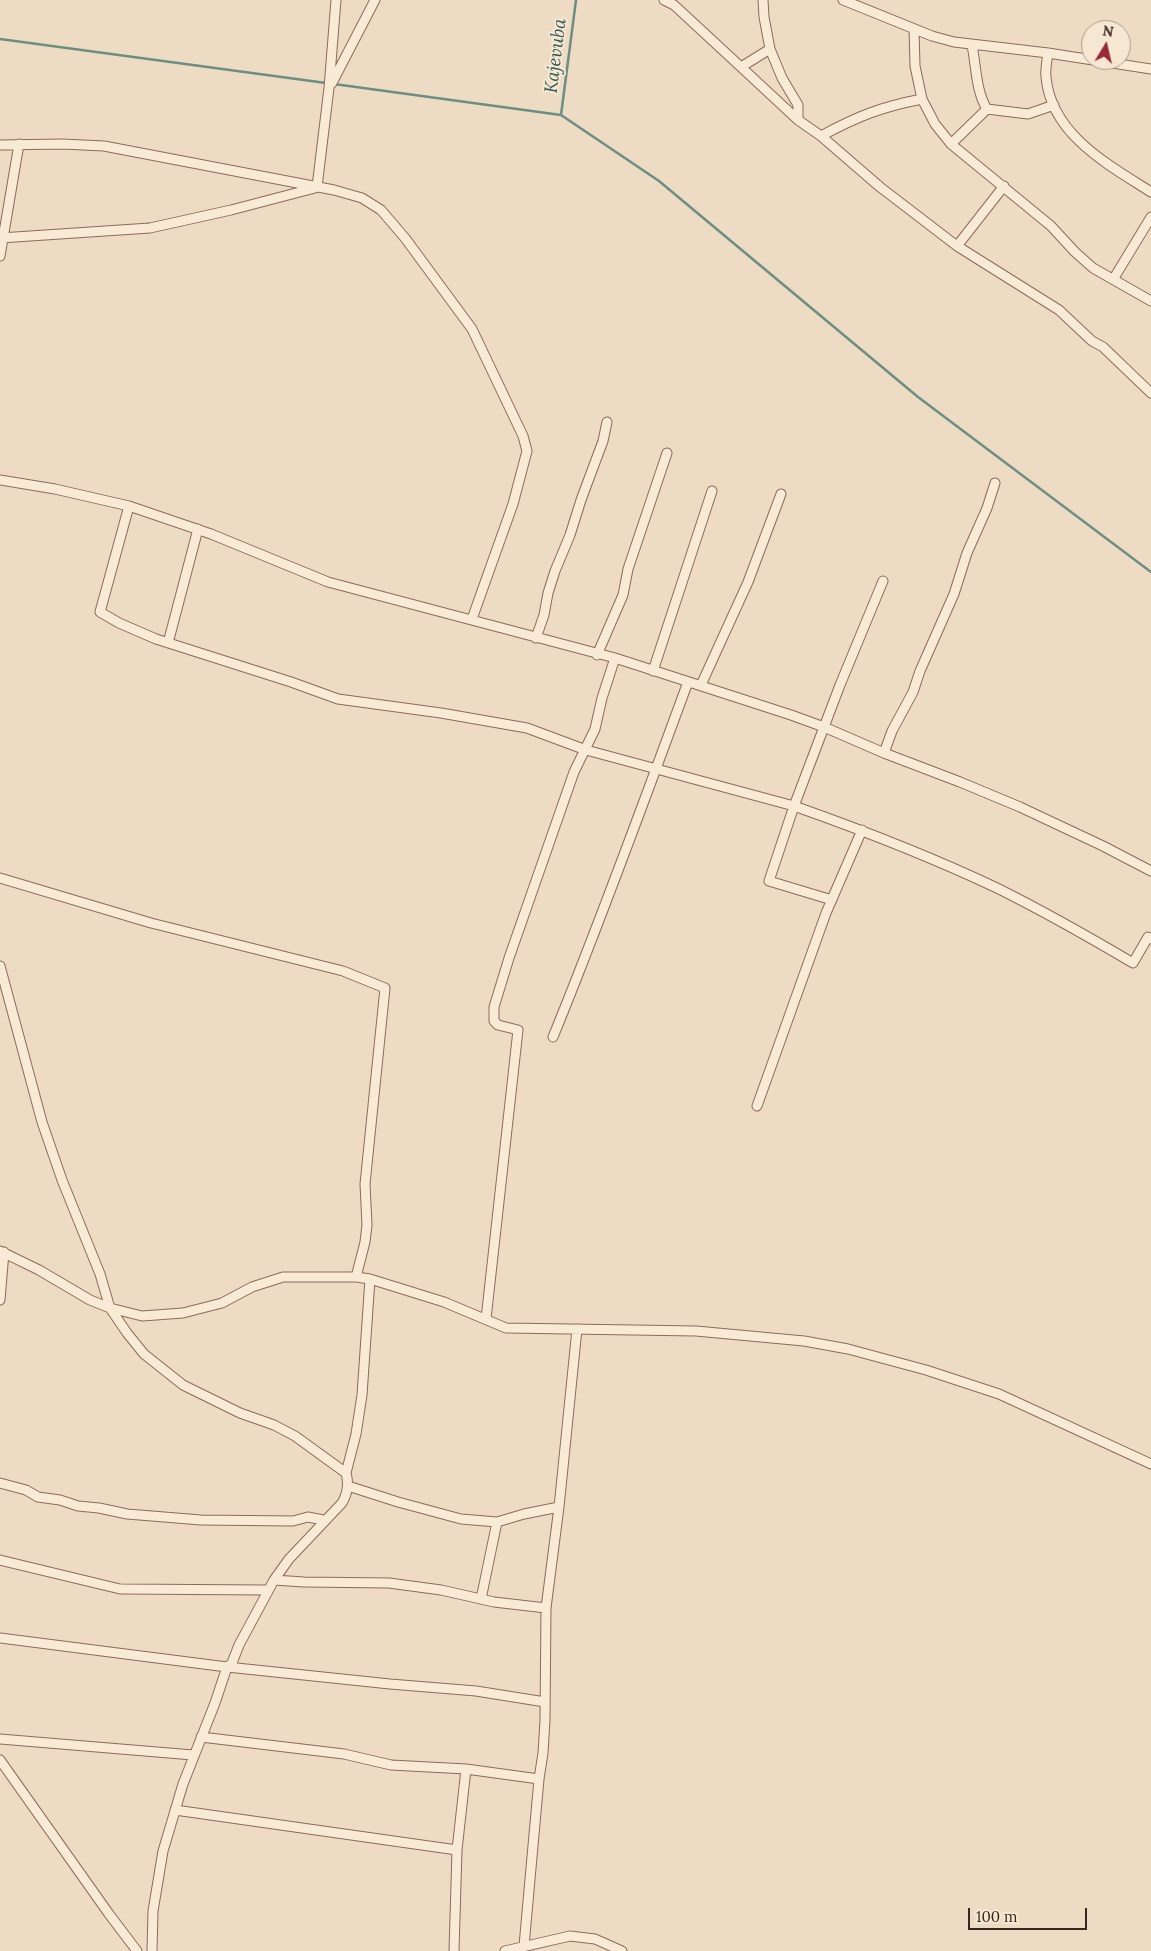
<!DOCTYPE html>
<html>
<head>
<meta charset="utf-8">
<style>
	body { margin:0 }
	#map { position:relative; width:1151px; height:1951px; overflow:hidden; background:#eedbc3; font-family:Lora,serif }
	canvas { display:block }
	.north { position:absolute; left:1081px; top:20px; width:50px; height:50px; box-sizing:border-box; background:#f6e7d3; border:1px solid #aa9a8b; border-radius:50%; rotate:9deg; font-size:14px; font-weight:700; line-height:20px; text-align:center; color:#39271e }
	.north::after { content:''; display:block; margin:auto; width:18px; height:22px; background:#982939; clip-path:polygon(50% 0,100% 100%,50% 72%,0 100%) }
	.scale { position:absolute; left:968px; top:1908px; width:119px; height:22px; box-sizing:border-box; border:2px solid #39271e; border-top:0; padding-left:6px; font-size:15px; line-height:18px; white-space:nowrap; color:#39271e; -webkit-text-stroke:4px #f6e7d3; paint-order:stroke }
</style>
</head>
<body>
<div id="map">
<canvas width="1151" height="1951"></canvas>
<div class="north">N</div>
<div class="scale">100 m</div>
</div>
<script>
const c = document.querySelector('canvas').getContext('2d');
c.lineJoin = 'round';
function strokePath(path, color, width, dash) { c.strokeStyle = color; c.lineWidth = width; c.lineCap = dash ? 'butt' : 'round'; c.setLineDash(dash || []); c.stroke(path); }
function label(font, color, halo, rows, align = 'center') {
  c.font = font + ' Lora,serif'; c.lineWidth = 4; c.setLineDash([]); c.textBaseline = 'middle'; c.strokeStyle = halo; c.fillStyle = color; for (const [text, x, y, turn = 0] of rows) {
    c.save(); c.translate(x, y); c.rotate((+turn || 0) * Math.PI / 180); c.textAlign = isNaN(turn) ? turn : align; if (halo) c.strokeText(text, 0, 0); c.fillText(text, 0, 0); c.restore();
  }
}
strokePath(new Path2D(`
	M0,39l326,44
	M334,84l227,31 98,66 259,216 233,175
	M561,115l15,-115`), '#6c8f82', 2.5);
const minor = new Path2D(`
	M664,0l10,5 67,62
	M763,0l1,17 6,32 -29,18 57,53 23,16 59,51 77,59 102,64 33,31 11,6 48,46
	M843,0l89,36 22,6 94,11 103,16
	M914,29l1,37 7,33 13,25 16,20 100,82 24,26 18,16 58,33
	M972,45c4,20 4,47 15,64l41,5 26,-9
	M770,49l12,29 16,27v15
	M1048,53c-1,8 -3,16 -2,24 5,57 61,87 105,115
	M332,83l43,-83
	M821,136c37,-20 60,-29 101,-37
	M951,144l36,-35
	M0,145l62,-1 42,2 230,44 28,8 19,12 24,28 67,91 51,107 4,15 -14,53 -41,115
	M317,187l12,-99 7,-88
	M0,238l150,-10 81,-18 84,-22
	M957,246l47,-60
	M0,256l19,-112
	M1114,278l37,-61
	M0,480l55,9 74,17 82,28 117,48 287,76 176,57 33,12 60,26 76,29 60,25 83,39 48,25
	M129,506l-29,106 19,11 37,16 135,43 47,17 103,14 86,15 59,22 208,56 -25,75 63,19
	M883,581l-43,104 -46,121c68,24 140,52 205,83 46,23 90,48 134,74l15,-26 3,2
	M536,638l8,-23 4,-22 7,-22 15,-36 11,-35 22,-59 4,-19
	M168,643l30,-114
	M597,655l26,-60 5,-26 39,-116
	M653,671l59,-180
	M701,685l47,-103 33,-88
	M884,753l8,-22 21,-39 7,-21 34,-77 13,-41 20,-45 8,-25
	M0,878l151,45 192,48 42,17 -20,196 2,41 -2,17 -9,35
	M0,966l42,156 20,58 38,94 10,34 17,25 17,21 39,31 57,28 34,12 21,11 51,37c3,11 2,20 -4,30l-53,56 -15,21 -35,65 -7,18 -5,4 -12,36 -32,81 -20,67 -10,60 -1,40
	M553,1037c48,-117 91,-236 135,-355
	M757,1106l69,-193 36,-83
	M0,1251l39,19 51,30 20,8 32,8 41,-3 39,-10 30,-16 31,-10h73l14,2 74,23 62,26 190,3 108,10 44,8 78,21 73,24 152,70
	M0,1300l4,-48
	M486,1319l32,-289 -20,-5 -4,-4v-14l15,-49 65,-186 21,-43 7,-31 13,-40
	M346,1473l10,-39 6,-39 8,-116
	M0,1483l26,7 12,7 22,3 18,6 21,2 28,6 74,6 92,1 15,-4 15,3
	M348,1486l50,16 63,17 36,3 27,-8 35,-7
	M0,1560l120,29 147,1
	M274,1580l30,2 85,1 52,7 53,12 52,6
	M481,1599l16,-77
	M0,1638l227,29 163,17 86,7 69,11
	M201,1737l143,17 47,11 75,4 73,10 4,-26 2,-33 1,-112 13,-101 18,-178
	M0,1739l193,16
	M0,1760l109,154 28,37
	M175,1810l282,40
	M524,1946l15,-167
	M454,1951l3,-101 9,-81
	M505,1951l65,-15 25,3 27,12`);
strokePath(minor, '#896c5a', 11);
strokePath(minor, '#f9ead6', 9);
label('italic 18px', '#2d5850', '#f6e7d3', [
	["Kajevuba",556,56,-83]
]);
</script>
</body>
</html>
